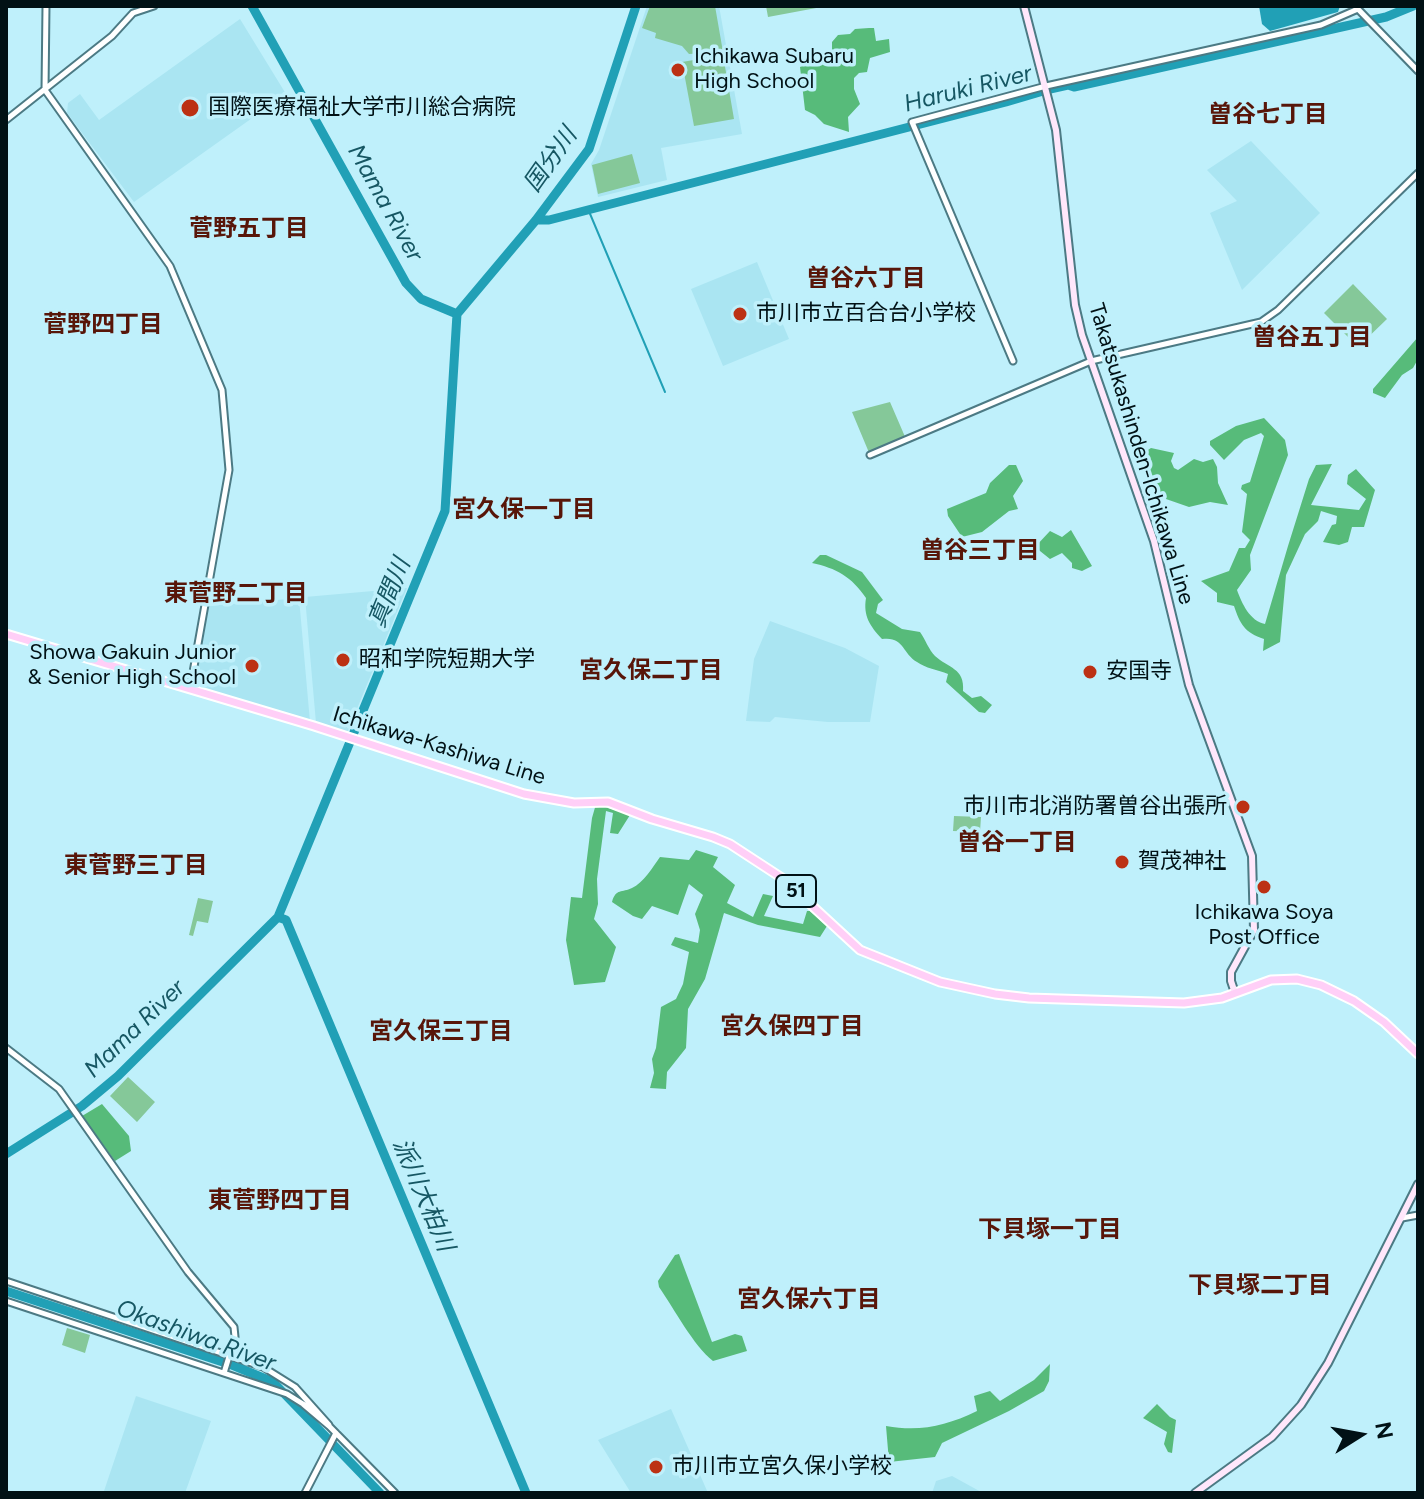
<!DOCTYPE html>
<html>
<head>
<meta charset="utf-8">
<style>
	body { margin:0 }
	#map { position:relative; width:1424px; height:1499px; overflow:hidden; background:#bff0fb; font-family:Figtree,sans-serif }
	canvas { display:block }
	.frame { position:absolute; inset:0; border:8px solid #011115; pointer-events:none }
	.north { position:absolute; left:1320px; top:1395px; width:80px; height:80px; -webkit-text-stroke:6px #bff0fb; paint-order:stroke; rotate:79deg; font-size:22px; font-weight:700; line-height:32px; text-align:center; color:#011115 }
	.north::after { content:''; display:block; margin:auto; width:28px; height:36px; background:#011115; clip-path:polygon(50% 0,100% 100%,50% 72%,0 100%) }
</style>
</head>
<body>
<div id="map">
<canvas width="1424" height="1499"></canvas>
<div class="frame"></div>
<div class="north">N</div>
</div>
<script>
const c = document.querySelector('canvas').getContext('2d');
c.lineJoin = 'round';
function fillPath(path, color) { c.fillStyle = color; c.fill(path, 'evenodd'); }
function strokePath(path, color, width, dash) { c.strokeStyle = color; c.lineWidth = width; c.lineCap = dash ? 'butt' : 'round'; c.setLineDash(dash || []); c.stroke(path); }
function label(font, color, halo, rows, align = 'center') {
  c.font = font + ' Figtree,"Noto Sans JP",sans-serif'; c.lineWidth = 7; c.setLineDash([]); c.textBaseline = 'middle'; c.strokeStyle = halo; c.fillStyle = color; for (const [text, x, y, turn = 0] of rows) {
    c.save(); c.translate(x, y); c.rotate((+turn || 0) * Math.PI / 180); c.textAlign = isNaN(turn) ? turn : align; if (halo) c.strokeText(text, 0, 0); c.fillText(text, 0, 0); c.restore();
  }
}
fillPath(new Path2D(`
	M647,6h72l23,128 -81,14 6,32 -69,17 -7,-33 8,-14z
	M240,19l46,75 -152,108 -67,-89 1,-10 12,-9 19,26z
	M1251,141l69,72 -78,77 -32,-77 27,-12 -30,-31z
	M757,262l32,77 -66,27 -32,-77z
	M407,588l-60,145 -31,-10 -11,-126z
	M299,598l11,124 -115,-35 14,-81z
	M770,621l75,27 34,18 -9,56h-42l-53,-5 -5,5 -24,-1 8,-62z
	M136,1396l75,25 -26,72h-73l-8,-2z
	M671,1409l37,84h-77l-33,-53z
	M952,1476l31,17h-51l4,-12z`), '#aae5f2');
fillPath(new Path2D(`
	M650,6h65l8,46 -34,2 -7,-8 -27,-8 1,-5 -14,-5z
	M766,6h61l-59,11z
	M723,55l11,64 -40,7 -12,-64z
	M632,154l8,29 -42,11 -6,-29z
	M1353,284l34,35 -29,28 -34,-34z
	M890,402l16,37 -36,16 -18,-43z
	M954,816l27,1 -1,15 -27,-1z
	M198,898l15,3 -5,22 -11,-2 -4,15 -4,-1z
	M128,1077l27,25 -18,20 -27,-26z
	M67,1328l23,7 -5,18 -23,-8z`), '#85c899');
fillPath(new Path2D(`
	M869,28h5l2,13 13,-2 1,13 -20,6 -3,14 -8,1 -5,5v11l6,15 -12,13 1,15 -25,-8 -9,-9 -10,-5 -5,-43 32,-13v-12l6,-7 12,-1 5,-5z
	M1418,337v22l-5,9 -11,7 -17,23 -12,-5v-4z
	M1264,418l21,22 3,15 -38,100 1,15 -14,20c5,14 13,31 28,34l23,-78 21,-67 7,-14 16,-1 -21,41 48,5 7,-11 -19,-15 1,-9 8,-6 19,21 -11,37h-12l-4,15 -9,3 -16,-3 9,-17 4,-1 1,-8 -16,-5 -3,10 -13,13 -19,41 -6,67 -17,9 1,-12c-19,-6 -24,-15 -30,-33l-17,-4v-9l-16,-12 28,-10 10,-23h6l5,-8 -8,-8 5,-38 -6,-5 1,-4 8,-3 14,-46 -3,-3 -17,7 -20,20 -14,-15v-4l26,-15z
	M1151,448l23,5 -3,8 3,7 4,2 16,-11 9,3 10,-3 4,8 1,16 10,22 -18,-3 -21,5 -23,-8 -23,-27 -6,-15z
	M1009,465h7l7,16 -10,15 5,13 -9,2 -27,21 -20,5 -14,-21 -1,-7 39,-16 4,-10z
	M1071,530l21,36 -10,5 -10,-3v-5l-10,-10 -12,6 -15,-12 15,-16 12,6z
	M820,555h6l36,17 21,28 -5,4 -2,9 26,16 18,3c5,7 9,18 15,24 13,12 30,12 28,35l9,7 9,-2 11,9 -7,8 -6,-1 -33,-30 2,-8c-10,-4 -23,-6 -31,-12 -15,-9 -13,-26 -35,-23 -12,-13 -19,-23 -16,-41 -14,-21 -30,-30 -54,-35z
	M596,804l34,11 -12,19 -8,-1 3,-20 -7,-2 -9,68 1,25 -4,15 22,28 -11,35 -31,3 -8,-45 5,-43 11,1 10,-80z
	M696,850l22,7 -5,10 22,18 -8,18 26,14 10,-23 10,2 -9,20 39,8 4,-13h3l17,15 -7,11 -62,-12 -34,-12 -19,66 -17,30 -2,39 -19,24 -1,17 -16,-1 4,-15 -2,-14 4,-11 5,-41 15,-8 7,-15 6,-32 -18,-7 4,-8 23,6 2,-13 -5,-16 8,-19 -14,-11 -11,31 -26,-9 -10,13 -9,-3 -21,-14c4,-14 10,-9 20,-14 11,-5 21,-21 28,-31l29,3z
	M102,1104l27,32 2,15 -16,10 -33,-45z
	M679,1254l33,88 23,-8 7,2 5,15 -34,10c-20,-16 -38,-51 -54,-74l-1,-6 17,-26z
	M1050,1364l-1,17 -5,10 -35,20 -67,32 -7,14 -46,5 -3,-36c34,6 60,0 91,-15l-3,-15 16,-5 10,10 34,-21z
	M1157,1404l13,13 6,3 -4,33 -4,-1 -4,-8 3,-12 -24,-14z`), '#57bb7a');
fillPath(new Path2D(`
	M1259,6h81l-2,6 -68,19 -8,-7z`), '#21a0b6');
strokePath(new Path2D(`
	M588,209l77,183`), '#21a0b6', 2);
strokePath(new Path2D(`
	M252,6l154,277 15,16 36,15
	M536,220h13l457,-118 44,-13 18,-4 6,2 312,-70 27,-11
	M278,917l8,3 240,573
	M6,1154l76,-48 36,-30 160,-159 167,-406 12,-197 79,-94 53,-71 47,-143
	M6,1291l226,74 41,17 107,111`), '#21a0b6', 9);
const tertiary = new Path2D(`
	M46,6l-1,84 125,176 52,124 7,80 -39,219
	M1355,6l63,65
	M6,120l106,-84 21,-23 21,-7
	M1013,361l-101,-239 134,-36 275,-61 37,-16
	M870,455l221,-94 170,-39 17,-12 140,-137
	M6,1048l53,41 129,183 46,55 1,10 -11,36
	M1402,1218l16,-3
	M6,1281l257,86 32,20 34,38
	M6,1301l281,93 16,10 26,22 66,67
	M305,1493l31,-60`);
const secondary = new Path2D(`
	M1024,6l32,124 19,175 7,30 72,206 35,144 63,171 2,74 -23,42v9l4,12
	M1195,1493l77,-56 29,-32 27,-42 90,-179`);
const primary = new Path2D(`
	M6,634l308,92 210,68 50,9 34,-1 44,17 61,18 17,7 52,34 78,72 80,32 55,12 34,4 155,5 38,-5 49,-18 26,-1 24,6 33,16 30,21 34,32`);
strokePath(tertiary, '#4c7a84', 9);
strokePath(secondary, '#4c7a84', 10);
strokePath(primary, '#fff', 11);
strokePath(tertiary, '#fff', 5);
strokePath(secondary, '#ffe7fb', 6);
strokePath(primary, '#ffcff7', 7);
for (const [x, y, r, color] of [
	[678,70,8,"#bc3114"],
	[190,108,10,"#bc3114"],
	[740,314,8,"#bc3114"],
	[343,660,8,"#bc3114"],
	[252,666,8,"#bc3114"],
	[1090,672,8,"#bc3114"],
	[1243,807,8,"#bc3114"],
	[1122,862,8,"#bc3114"],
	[1264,887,8,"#bc3114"],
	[656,1467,8,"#bc3114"]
]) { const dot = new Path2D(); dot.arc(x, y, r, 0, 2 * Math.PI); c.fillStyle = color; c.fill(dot); strokePath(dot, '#bff0fb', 3); }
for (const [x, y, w] of [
	[796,891,40]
]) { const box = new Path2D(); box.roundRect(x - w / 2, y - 16, w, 32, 6); c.fillStyle = '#bff0fb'; c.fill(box); strokePath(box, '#011115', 2); }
label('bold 20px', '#011115', null, [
	["51",796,891]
]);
label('22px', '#011115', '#bff0fb', [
	["Ichikawa Subaru",694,57],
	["High School",694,82],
	["国際医療福祉大学市川総合病院",208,108],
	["市川市立百合台小学校",756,314],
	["Showa Gakuin Junior",236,653,"right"],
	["& Senior High School",236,678,"right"],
	["昭和学院短期大学",359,660],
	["安国寺",1106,672],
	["市川市北消防署曽谷出張所",1227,807,"right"],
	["賀茂神社",1138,862],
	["Ichikawa Soya",1264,913,"center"],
	["Post Office",1264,938,"center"],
	["市川市立宮久保小学校",672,1467]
], 'left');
label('22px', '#011115', '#bff0fb', [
	["Takatsukashinden-Ichikawa Line",1141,454,73],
	["Ichikawa-Kashiwa Line",439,746,17]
]);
label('italic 24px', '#165763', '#bff0fb', [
	["Haruki River",968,89,-14],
	["国分川",551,160,-55],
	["Mama River",385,203,61],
	["真間川",390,593,-68],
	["Mama River",135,1029,-44],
	["派川大柏川",423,1195,67],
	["Okashiwa River",196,1336,20]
]);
label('bold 24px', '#581609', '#bff0fb', [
	["曽谷七丁目",1268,115],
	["菅野五丁目",249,229],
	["曽谷六丁目",866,279],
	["菅野四丁目",103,325],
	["曽谷五丁目",1312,338],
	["宮久保一丁目",524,510],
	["曽谷三丁目",980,551],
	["東菅野二丁目",236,594],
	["宮久保二丁目",651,671],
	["曽谷一丁目",1017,843],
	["東菅野三丁目",136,866],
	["宮久保四丁目",792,1027],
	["宮久保三丁目",441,1032],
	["東菅野四丁目",280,1201],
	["下貝塚一丁目",1050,1230],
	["下貝塚二丁目",1260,1286],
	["宮久保六丁目",809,1300]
]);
</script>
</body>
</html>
